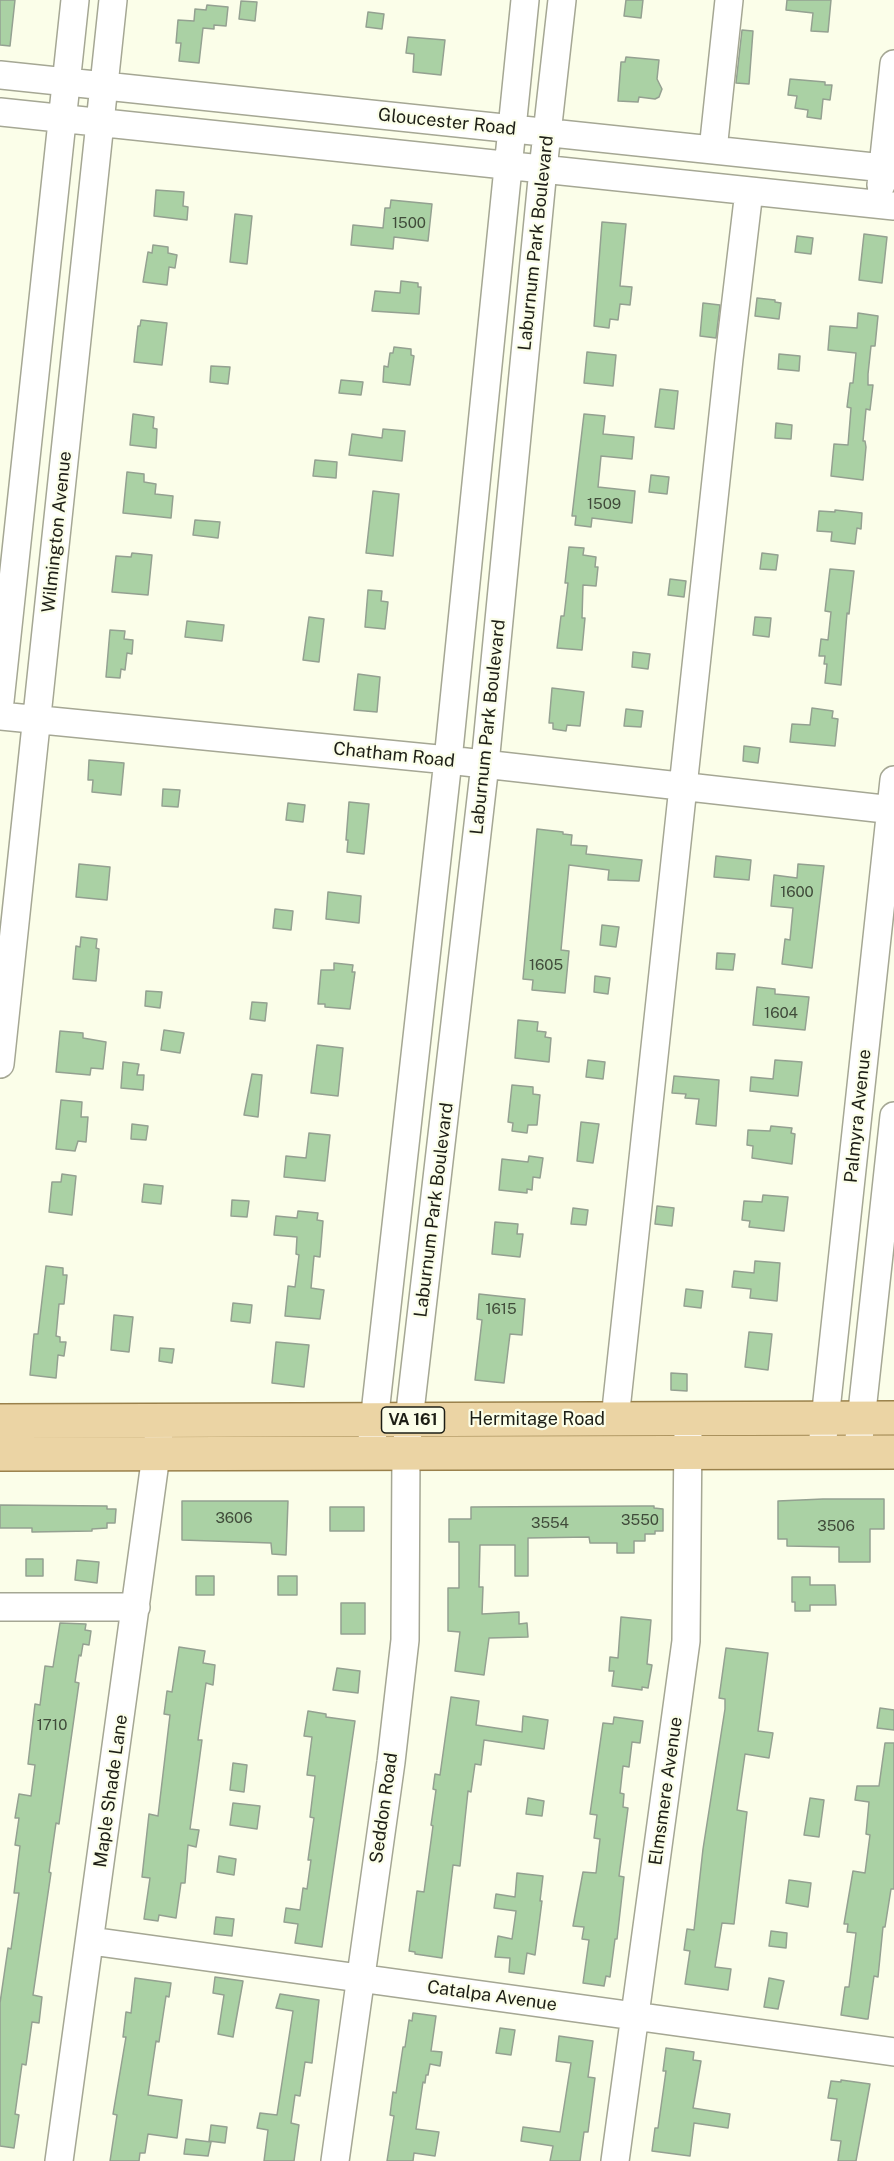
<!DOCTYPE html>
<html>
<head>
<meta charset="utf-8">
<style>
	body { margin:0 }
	canvas { display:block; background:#fbfee9 }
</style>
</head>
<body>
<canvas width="894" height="2161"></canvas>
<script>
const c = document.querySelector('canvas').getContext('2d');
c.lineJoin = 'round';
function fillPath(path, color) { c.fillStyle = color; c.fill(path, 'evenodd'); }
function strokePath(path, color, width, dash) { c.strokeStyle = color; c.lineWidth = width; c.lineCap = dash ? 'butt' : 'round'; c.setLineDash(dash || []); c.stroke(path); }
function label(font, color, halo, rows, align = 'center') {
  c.font = font + ' "Public Sans",sans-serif'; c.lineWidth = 4.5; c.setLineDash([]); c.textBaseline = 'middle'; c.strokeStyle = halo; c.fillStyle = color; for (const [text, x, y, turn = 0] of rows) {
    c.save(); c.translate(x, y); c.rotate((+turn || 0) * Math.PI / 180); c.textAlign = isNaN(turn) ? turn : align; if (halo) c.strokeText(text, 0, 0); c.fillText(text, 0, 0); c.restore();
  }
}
const building = new Path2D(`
	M0,0h15l-5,46 -10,-1z
	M626,0h17l-2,18 -17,-2z
	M787,0h44l-3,32 -17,-1 2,-18 -27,-3z
	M241,1l16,1 -2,19 -16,-2z
	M207,5l21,2 -2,19 -12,-1v4l-11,-1 -4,35 -20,-2 2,-18h-5l2,-23 16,1 1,-12 11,1z
	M368,12l16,2 -2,15 -16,-2z
	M742,30l11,1 -4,53 -13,-1z
	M408,37l37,3 -4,35 -28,-3 1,-18 -8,-1z
	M626,57l33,3 -2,19 5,10 -3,8 -4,2 -16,-2 -1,5 -20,-1 3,-39h4z
	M790,79l35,3v3h7l-2,15 -7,-1 -2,20 -14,-2 1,-7 -13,-2 2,-12 -9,-1z
	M156,190l28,2 -1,14 5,1 -1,13 -33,-4z
	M391,200l41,4 -4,37 -34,-4 -1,12 -42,-4 2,-20 30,3 2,-20h5z
	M235,214l17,2 -5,48 -17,-2z
	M602,222l24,2 -6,62 12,1 -2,18 -10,-1 -2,16 -8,-1 -1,9 -15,-2z
	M864,234l23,3 -5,46 -23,-3z
	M797,236l16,2 -2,16 -16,-2z
	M153,245l15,2v6l9,2 -2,13 -6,-1 -2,18 -24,-3 5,-30 4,1z
	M401,281l17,2v4h3l-2,27 -47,-3 3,-20 25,2z
	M757,298l18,2v2l6,1 -2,16 -24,-3z
	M703,303l17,2 -4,33 -16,-2z
	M858,313l20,3 -3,30h-4l-3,28v11h5l-3,25 -4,-1 -3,32h2l1,6 -3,33 -32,-4 3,-32 14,1 3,-37 -4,-1 3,-24h3l3,-30 -28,-3 2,-24 27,2z
	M141,320l26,3 -5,42 -28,-3 4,-36h2z
	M394,347l17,2v6l3,1 -4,29 -27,-3 1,-16 4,1 2,-14h3z
	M587,352l29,3 -3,31 -29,-3z
	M779,354l21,2 -1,15 -21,-2z
	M211,366l19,1 -2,17 -18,-2z
	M341,380l22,2 -2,13 -22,-2z
	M660,389l18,2 -4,38 -19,-2z
	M133,414l21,3 -1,11 4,1 -1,19 -26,-3z
	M584,414l21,2 -2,18 31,3 -2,22 -31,-3 -3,31 37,4 -3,32 -40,-5 -1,9 -16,-2 1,-9h-4z
	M776,423l16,2 -1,14 -16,-1z
	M383,429l22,2 -3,30 -53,-6 3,-21 30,4z
	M315,460l22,2 -1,16 -23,-2z
	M127,472l17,2v8l12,2 -1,10 18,2 -2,22 -48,-5z
	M651,475l18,2 -2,17 -18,-2z
	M373,491l26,3 -6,62 -27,-3z
	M835,510l27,3 -1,16 -4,-1 -2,16 -24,-3 1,-9 -15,-1 2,-20 16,1z
	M195,520l25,2 -2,16 -25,-3z
	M569,547l15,1 -1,7 13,2 -1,10h3l-2,19 -13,-1 -1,33h3l-3,32 -25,-2 4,-32h3l4,-33h-3z
	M132,553l20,2 -4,40 -36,-3 4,-36 15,1z
	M762,553l16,2 -2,15 -16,-1z
	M830,569l24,2 -5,43 -2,-1 -6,72 -16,-2 2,-19h-3l1,-8h-6l2,-17 7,1 3,-28 -6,-1z
	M670,579l16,2 -2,16 -16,-2z
	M368,590l14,1 -1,10 7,1 -3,27 -20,-2z
	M309,617l15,2 -5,43 -16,-2z
	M755,617l16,1 -2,19 -16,-2z
	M187,621l37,4 -2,16 -37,-4z
	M110,630l15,1 -1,8 9,1 -1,14 -5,-1 -2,17 -4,-1 -1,9 -14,-1z
	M633,652l17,2 -2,15 -16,-2z
	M358,674l22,3 -3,35 -23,-2z
	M552,688l32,4 -4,34 -13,-1 -1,6 -13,-2v-6h-4z
	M812,708l21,3 -1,7 6,1 -3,27 -45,-4 2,-18 18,1z
	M626,709l17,2 -2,16 -17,-1z
	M744,746l16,2 -2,15 -15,-2z
	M89,760l35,3 -3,32 -29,-3 1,-12h-5z
	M163,789l17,1 -2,17 -16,-1z
	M349,802l20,2 -5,50 -17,-2 1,-12h-2z
	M288,803l17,2 -2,17 -17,-2z
	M537,829l26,3v2l9,1 -1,10 16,1 -1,8 56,6 -3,21 -31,-1 1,-10 -40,-5 -8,85 8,1 -4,42 -33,-3 1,-10 -10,-1z
	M716,856l35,4 -2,20 -35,-3z
	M79,864l31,3 -3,33 -31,-3z
	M798,864l26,2 -12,102 -30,-4 3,-25 5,1 3,-32 -22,-2 3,-31 23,3z
	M328,892l33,4 -2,27 -33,-4z
	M275,909l18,2 -2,19 -18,-2z
	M602,925l17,2 -3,20 -16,-2z
	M81,937l16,2 -1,9 3,1 -3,32 -23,-2 3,-33 4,1z
	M717,953l18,1 -2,16 -17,-1z
	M334,963l19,2 -1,7h3l-5,37 -25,-2v-3h-7l3,-34h13z
	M595,976l15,2 -2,16 -14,-2z
	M757,987l18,2v5l34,3 -4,33 -52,-5z
	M146,991l16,1 -2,16 -15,-2z
	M252,1002l15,1 -2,18 -15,-2z
	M518,1020l20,2 -1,9 9,1 -1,5 6,1 -2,24 -34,-4z
	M164,1030l20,3 -4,20 -19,-3z
	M60,1031l23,2v5l23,4 -3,27 -12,-1 -1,7 -34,-3z
	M317,1045l26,3 -5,48 -27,-3z
	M588,1060l17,2 -2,17 -17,-2z
	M775,1060l27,2 -4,34 -48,-5 1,-14 22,2z
	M123,1062l16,2 -2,11h7l-1,15 -22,-2z
	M252,1074l10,1 -4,42 -14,-2z
	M674,1076l45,4 -3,46 -20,-2 3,-25 -14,-1 1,-4 -14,-1z
	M512,1085l21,2v7l7,1 -3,30h-9l-1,8 -15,-2 1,-8 -5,-1z
	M61,1100l21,2 -1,15h7l-2,25 -8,-1 -3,10 -19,-2z
	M581,1122l18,2 -6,39 -16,-2z
	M132,1124l16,2 -2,14 -15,-1z
	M771,1126l21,2 -1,5 4,1 -3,30 -40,-6 1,-12 -6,-1 1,-15 22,1z
	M309,1133l21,2 -5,46 -41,-4 2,-21 20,2z
	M529,1156l14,2 -3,20 -7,-1 -1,13 -5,-1v4l-28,-3 3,-31 26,3z
	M62,1174l14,2 -4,39 -23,-3 3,-30h9z
	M144,1184l19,2 -2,18 -19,-2z
	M763,1195l25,2 -4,34 -35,-4 1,-6 -8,-1 2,-19 18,1z
	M232,1200l17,1 -2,16 -16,-1z
	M657,1206l17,2 -2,18 -17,-2z
	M573,1208l15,2 -2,15 -15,-1z
	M298,1211l20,2 -1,7 6,1 -3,36 -6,-1 -3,32 13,2 -4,29 -35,-3 3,-30 7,1 4,-32 -3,-1 1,-17 -23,-2 2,-19 21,2z
	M495,1222l23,2 -1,10h6l-3,23 -28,-3z
	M755,1261l25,2 -3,38 -27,-3 1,-9 -19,-2 2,-16 20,2z
	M46,1266l17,2v7h4l-3,29h-5l-3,32 4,1v5h6l-2,14 -6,-1 -2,23 -26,-3 4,-41h4z
	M686,1289l17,2 -2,17 -17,-2z
	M479,1294l46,5 -3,36 -12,-1 -6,49 -29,-3 7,-60 -5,-1z
	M233,1303l19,2 -2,18 -19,-2z
	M114,1315l19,2 -4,35 -18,-2z
	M749,1332l23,2 -4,36 -23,-3z
	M276,1342l33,3 -5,42 -32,-4z
	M160,1348l14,1 -2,14 -13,-2z
	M671,1373l16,1v17l-16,-1z
	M823,1499h61v30h-14v33h-31v-15l-52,-1v-7h-9v-38z
	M182,1501h106l-2,54 -14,-1 -1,-11 -89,-3z
	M0,1505l107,1v3h9l-1,14h-8v5l-15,1v2l-60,1v-4h-32z
	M642,1506h12v2l9,1v22h-8v3h-10v7h-11v12h-17v-10h-27l-1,-6 -61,1v38h-13v-31h-35l-1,42h4l-1,27 37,-2v12l8,-1 1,14 -39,1 -5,37 -29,-4 5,-39 -12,-1v-43h11v-46h-10v-23h22v-12z
	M330,1507h34v24h-34z
	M26,1559h17v17h-17z
	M77,1560l22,2 -2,21 -22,-3z
	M196,1576h18v19h-18z
	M278,1576h19v19h-19z
	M792,1577h18v8h25l1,20h-26v6h-15v-9h-3z
	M341,1603h24v31h-24z
	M621,1617l30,3 -4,44 5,1 -4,23 -6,-1v3l-30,-4 2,-15h-5l1,-14 8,1z
	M60,1623l26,1 -1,6 6,1 -2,14 -6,-1 -2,12 -2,-1 -4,27 4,1 -20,141 -3,-1 -7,49 2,1 -18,122 9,2 -3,26 -7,-1 -6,43 -4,-1 -7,50 4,1 -5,33 -14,-2v-143l8,-55 3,1 8,-56h-5l6,-47 -5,-1 4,-27h-4l4,-24 12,2 4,-31 -7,-1 7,-60 5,1 5,-39 8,1z
	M179,1647l26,4 -2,12 12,2 -2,20 -7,-2 -8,57h4l-12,89 9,1 -3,17 -8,-2 -3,38h-4l-5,35 -17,-3 -1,6 -14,-2 6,-41 -8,-1 7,-63 9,2 12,-101 -6,-1 3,-23 5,1z
	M726,1648l42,5 -10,78 15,2 -4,25 -24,-4 -8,56 10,2 -13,112 -12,-1 -7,44 16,2 -3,21 -43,-6 5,-33 -6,-1 3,-21 7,1 9,-81 22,-140v-10l-6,-1z
	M337,1668l23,3 -2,22 -25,-3z
	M451,1697l28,4 -3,24 46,7 1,-16 25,4 -4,29 -60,-9 -3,25 -6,-1 -4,28 -3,-1 -8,75 -7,-1 -11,93 -27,-4v-2l-6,-1 8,-60 7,1 9,-66 -2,-1 5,-35 -3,-1 2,-15 5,1z
	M880,1708l14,2v20l-17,-2z
	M308,1711l18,3v3l29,4 -33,226 -27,-4 3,-19 -14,-2 2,-14 14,2 3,-22 4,1 4,-29h-3l6,-42 -4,-1 5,-41 -8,-1 5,-38 -8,-1z
	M614,1717l29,4 -3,22 -8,-1 -3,25 -6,-1 -3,27 4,1 -1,13 5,1 -9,68 5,1 -7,62h-2l-5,38 -4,-1 -2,10 -21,-3 6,-43 -7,-1 2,-12 -11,-1 10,-54 13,1 4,-34 -6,-1 3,-23 -7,-1 13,-91 10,1z
	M885,1743h9v146h-3l-6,38h-2l-5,50 -4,-1 -6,43h-2l-25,-4 4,-28h4l7,-54 -9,-1 1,-8h-4l9,-53 12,2 5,-38 -4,-1 3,-32 -14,-2 2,-14h22z
	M233,1763l14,2 -3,27 -14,-2z
	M528,1798l16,3 -2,15 -16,-2z
	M810,1798l14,2 -5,37 -15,-2z
	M233,1803l27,3 -3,23 -27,-4z
	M219,1856l17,3 -2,16 -17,-3z
	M517,1873l26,3 -3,25h2l-7,54 -8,-2 -3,21 -15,-2 1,-14 -15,-1 3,-21 14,3 4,-28 -22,-3 2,-14 19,3z
	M789,1880l22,3 -3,24 -22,-4z
	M216,1917l18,2 -2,17 -18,-2z
	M771,1931l16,2 -1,15 -17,-2z
	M215,1977l28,4 -10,56 -15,-3 6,-39 -11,-2z
	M135,1978l36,5 -2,14 -3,-1 -7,46 -3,-1 -8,54 34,5 -5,38 -29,-4 -3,19h-5l-1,8h-29l7,-46 -4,-1 13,-77h-3l3,-25 5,1z
	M769,1978l15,3 -6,28 -14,-2z
	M280,1994l39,6 -7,63 -7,-1 -5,34 -5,-1 -4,28 8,2 -5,36h-30l4,-31 -11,-2 3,-15 17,2 16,-104 -17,-3z
	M413,2013l23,3 -5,35 11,1 -2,14 -10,-2 -2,11h-2l-1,8 -2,-1 -7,47 23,3 -4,24 -21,-3 -1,8h-26l7,-45 -4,-1 3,-23 3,1 7,-46h2l4,-27 3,1z
	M500,2028l15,2 -4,25 -15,-2z
	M559,2036l34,5 -5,36 7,1 -7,54h-4l-4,29h-30l3,-15 -32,-5 2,-14 37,5 11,-69 -15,-2z
	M666,2048l28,4 -1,8 8,1 -8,47 37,6 -2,14 -34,-5 -4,33 -38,-5 3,-23h3l8,-57h-3z
	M841,2080l29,4 -14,77h-18l3,-20 -10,-1 6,-41 -9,-1 3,-17 10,1z
	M211,2125l16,2 -2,16 -16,-2z
	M186,2139l25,3 -3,14 -24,-2z`);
fillPath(building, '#aad1a4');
strokePath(building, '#94a191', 1.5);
const minor = new Path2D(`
	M0,75l894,94
	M0,112l894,94
	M713,150l16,-150
	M881,185l13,-121
	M0,701l75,-701
	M0,716l448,44 446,50
	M0,1064l113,-1064
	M615,1419l114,-1060 20,-168
	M823,1438l71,-658
	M859,1439l35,-323
	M372,1440l76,-680 77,-760
	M0,1607h136
	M91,1941l803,111
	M59,2161l100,-728
	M335,2161l56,-399 14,-122 1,-187 3,-33 76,-656 58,-595 19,-169
	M615,2161l71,-520 2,-209`);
const major = new Path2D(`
	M0,1421l894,-3
	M0,1454l894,-2`);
strokePath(minor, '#a5a794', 30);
strokePath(major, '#9a814b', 36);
strokePath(minor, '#fff', 27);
strokePath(major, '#ebd4a4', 33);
label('15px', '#404b3a', null, [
	["1500",409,223],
	["1509",604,504],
	["1600",797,892],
	["1605",546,965],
	["1604",781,1013],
	["1615",501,1309],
	["3606",234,1518],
	["3550",640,1520],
	["3554",550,1523],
	["3506",836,1526],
	["1710",52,1725]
]);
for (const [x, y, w] of [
	[413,1420,63]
]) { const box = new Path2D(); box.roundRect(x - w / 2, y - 13, w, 26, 4.5); c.fillStyle = '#fbfee9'; c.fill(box); strokePath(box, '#1d1e16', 1.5); }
label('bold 16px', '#1d1e16', null, [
	["VA 161",413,1420]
]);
label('18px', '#1d1e16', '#fbfee9', [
	["Gloucester Road",447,122,6],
	["Laburnum Park Boulevard",536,243,-84],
	["Wilmington Avenue",57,532,-84],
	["Laburnum Park Boulevard",488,727,-84],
	["Chatham Road",394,755,6],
	["Palmyra Avenue",858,1116,-84],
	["Laburnum Park Boulevard",434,1210,-83],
	["Hermitage Road",537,1419],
	["Maple Shade Lane",111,1791,-82],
	["Elmsmere Avenue",666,1791,-82],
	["Seddon Road",384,1808,-82],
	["Catalpa Avenue",492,1996,8]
]);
</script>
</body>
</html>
